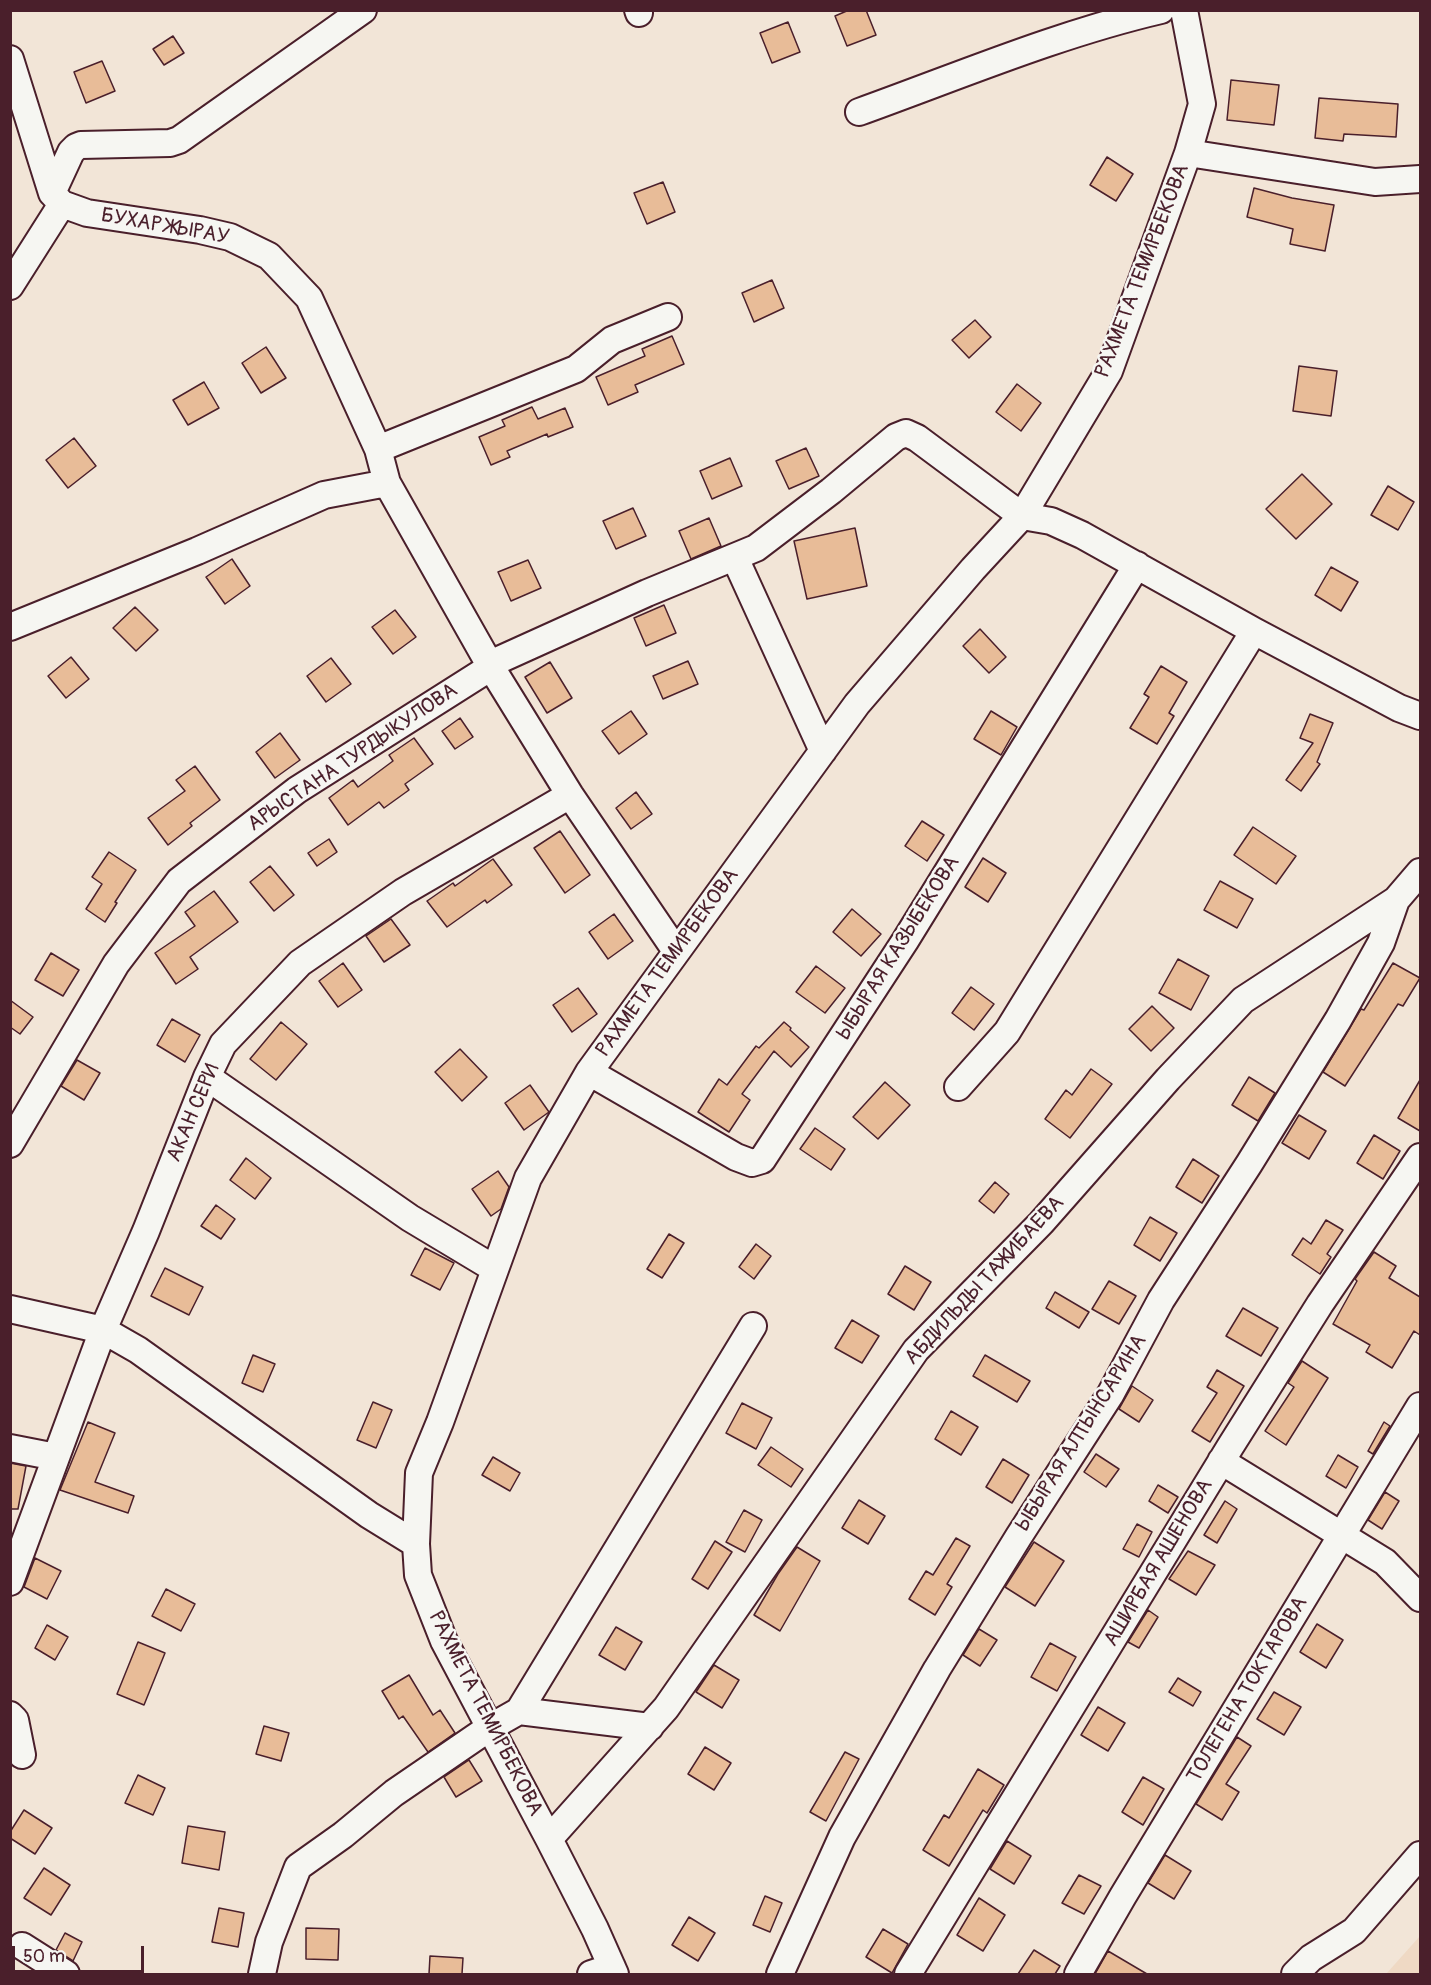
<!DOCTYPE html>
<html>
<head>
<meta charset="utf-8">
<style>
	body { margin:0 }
	#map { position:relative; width:1431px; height:1985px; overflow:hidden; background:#f2e5d7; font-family:Pangolin,sans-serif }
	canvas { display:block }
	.frame { position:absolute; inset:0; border:12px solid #4a1f2b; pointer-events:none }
	.scale { position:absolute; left:12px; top:1946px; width:132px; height:27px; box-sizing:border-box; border:3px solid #4a1f2b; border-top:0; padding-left:8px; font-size:18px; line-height:21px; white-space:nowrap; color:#4a1f2b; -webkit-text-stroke:4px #f6f6f2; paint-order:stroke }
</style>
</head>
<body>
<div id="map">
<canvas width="1431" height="1985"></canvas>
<div class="frame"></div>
<div class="scale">50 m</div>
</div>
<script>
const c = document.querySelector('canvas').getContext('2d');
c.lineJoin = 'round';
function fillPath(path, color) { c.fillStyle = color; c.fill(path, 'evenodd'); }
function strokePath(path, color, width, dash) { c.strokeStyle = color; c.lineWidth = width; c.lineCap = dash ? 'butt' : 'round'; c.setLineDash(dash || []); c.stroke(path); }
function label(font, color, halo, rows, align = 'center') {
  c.font = font + ' Pangolin,sans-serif'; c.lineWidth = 5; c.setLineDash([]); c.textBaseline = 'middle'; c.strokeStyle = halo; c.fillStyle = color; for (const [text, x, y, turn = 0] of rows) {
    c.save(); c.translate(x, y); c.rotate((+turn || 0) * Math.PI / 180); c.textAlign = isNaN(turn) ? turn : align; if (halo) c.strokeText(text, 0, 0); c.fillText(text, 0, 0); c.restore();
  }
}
fillPath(new Path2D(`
	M1420,1936v38h-34z`), '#efd9c4');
const building = new Path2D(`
	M849,10h17l10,25 -29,11 -12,-30z
	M788,22l12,30 -28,11 -12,-30z
	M173,36l11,17 -20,12 -11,-16z
	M102,61l13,30 -29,12 -12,-31z
	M1231,80l48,5 -5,40 -47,-5z
	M1319,98l79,6 -2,33 -52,-3 -1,7 -28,-3z
	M1107,157l26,17 -17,27 -26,-16z
	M663,182l12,30 -28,12 -13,-31z
	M1254,188l38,10 42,7 -9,46 -35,-7 3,-15 -46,-12z
	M772,280l12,28 -30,14 -12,-29z
	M975,320l16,17 -22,21 -17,-18z
	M672,336l12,28 -49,21 3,7 -30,13 -12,-28 49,-21 -3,-7z
	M266,347l20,31 -25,15 -19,-30z
	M1299,366l38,5 -6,45 -38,-5z
	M204,382l15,26 -31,17 -15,-25z
	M1017,384l24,19 -20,28 -25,-19z
	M532,407l6,12 27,-11 8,19 -25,10 -1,-3 -40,17 3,6 -19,8 -12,-28 26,-11 -3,-6z
	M74,438l22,28 -28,22 -22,-28z
	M806,448l13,28 -30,13 -13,-28z
	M730,458l12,28 -30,13 -12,-28z
	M1302,474l30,30 -36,35 -30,-30z
	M1388,486l26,16 -16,28 -27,-15z
	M633,508l13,28 -30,13 -13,-28z
	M709,518l12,28 -30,13 -12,-28z
	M855,528l12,58 -60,13 -13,-58z
	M232,559l18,27 -25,18 -19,-27z
	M528,560l13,28 -30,13 -13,-29z
	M1331,567l27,15 -17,29 -26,-16z
	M664,605l12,28 -30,13 -12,-28z
	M135,607l23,23 -22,21 -23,-23z
	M395,610l21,27 -23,17 -21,-27z
	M980,629l26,28 -17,16 -26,-27z
	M71,657l18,22 -23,19 -18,-22z
	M331,658l20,26 -25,18 -19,-26z
	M688,661l10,23 -35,15 -10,-23z
	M550,662l22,36 -25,15 -22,-36z
	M1161,666l26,16 -18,31 5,3 -17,28 -27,-16 19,-31 -5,-3z
	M631,711l16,23 -28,20 -17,-23z
	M991,711l26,16 -16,28 -27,-16z
	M1310,714l23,9 -16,39 3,2 -19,27 -15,-11 27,-37 -13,-5z
	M460,718l13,19 -18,12 -13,-18z
	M280,733l20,27 -25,18 -19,-26z
	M414,738l19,26 -28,20 4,6 -25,18 -5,-6 -31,23 -19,-27 24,-18 5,7 35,-26 -4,-6z
	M195,766l25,34 -30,23 2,3 -24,19 -20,-27 37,-27 -9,-11z
	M636,792l16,22 -21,15 -15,-21z
	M922,821l22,14 -17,26 -22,-15z
	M1253,827l43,29 -20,28 -42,-29z
	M560,831l30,44 -25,18 -31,-45z
	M329,839l8,13 -20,14 -9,-13z
	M109,852l27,18 -21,32 2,1 -12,19 -19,-13 16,-25 -10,-7z
	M983,858l23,15 -18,29 -23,-15z
	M493,859l19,26 -25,18 -2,-3 -38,27 -20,-26 26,-18 2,3z
	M270,866l24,29 -20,16 -24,-29z
	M1220,881l33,18 -16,29 -33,-18z
	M214,891l24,31 -48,35 8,12 -22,15 -21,-31 40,-27 -10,-14z
	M852,909l29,25 -20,22 -28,-24z
	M614,914l19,27 -25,18 -19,-27z
	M391,919l19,26 -26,17 -18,-26z
	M51,953l28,17 -16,26 -28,-16z
	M1178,959l31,17 -18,34 -32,-17z
	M343,963l19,27 -24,17 -19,-26z
	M1393,963l27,15 -17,28 -5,-2 -53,82 -22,-14 38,-63 3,1z
	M816,966l29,22 -20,25 -29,-21z
	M971,987l23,17 -20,26 -22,-17z
	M578,988l19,26 -25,18 -19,-27z
	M10,1000l23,17 -13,17 -10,-7z
	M1152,1006l22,22 -23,23 -22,-22z
	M172,1019l28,16 -15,27 -28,-17z
	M281,1022l26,22 -31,36 -26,-21z
	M784,1022l7,6 -1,2 19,17 -18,20 -17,-16 -32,43 8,6 -21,32 -31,-20 21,-33 8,6 29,-39 3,2z
	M460,1049l27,28 -25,24 -27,-29z
	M77,1060l23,13 -16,27 -23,-14z
	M1091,1069l21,15 -42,54 -25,-19 21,-29 6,5z
	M1249,1077l26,16 -17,28 -26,-16z
	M1420,1080v51l-22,-13z
	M885,1082l25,23 -32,34 -25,-22z
	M530,1085l19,27 -25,18 -19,-27z
	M1299,1115l27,16 -17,28 -27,-16z
	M815,1128l30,21 -14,21 -31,-21z
	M1374,1135l26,16 -17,28 -26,-16z
	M246,1158l25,20 -16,21 -25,-19z
	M1193,1159l26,17 -17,27 -26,-16z
	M498,1171l11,16 -8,22 -10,7 -19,-27z
	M995,1182l14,12 -15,19 -15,-12z
	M216,1205l19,14 -14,20 -20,-13z
	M1150,1217l27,16 -17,28 -26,-16z
	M1326,1220l17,10 -16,24 4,3 -11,17 -28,-19 11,-17 8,6z
	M669,1234l15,9 -22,35 -15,-9z
	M756,1244l15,12 -17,23 -15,-12z
	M425,1248l29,15 -14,27 -29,-15z
	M1374,1252l22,14 -7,12 31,19v38l-6,-4 -22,37 -26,-16 4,-7 -37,-21 24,-43 -2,-2z
	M905,1266l26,16 -17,28 -26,-16z
	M165,1268l38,19 -14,28 -38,-19z
	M1109,1281l27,15 -17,28 -27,-15z
	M1055,1292l34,20 -10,16 -33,-20z
	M1243,1308l35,20 -17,28 -35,-20z
	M852,1320l27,16 -17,27 -27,-15z
	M253,1355l22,9 -12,28 -21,-9z
	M985,1355l45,26 -13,21 -44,-26z
	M1302,1361l26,17 -42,67 -21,-14 29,-44 -6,-4z
	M1217,1370l27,16 -34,56 -18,-11 25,-38 -10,-6z
	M1132,1386l21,14 -14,22 -20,-13z
	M373,1402l19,8 -16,38 -19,-8z
	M742,1403l30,15 -16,31 -30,-16z
	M951,1411l27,16 -17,28 -26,-16z
	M88,1422l27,11 -20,49 39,14 -6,17 -68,-23z
	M1384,1422l6,4 -17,28 -5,-3z
	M771,1447l32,22 -12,18 -33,-22z
	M1096,1454l23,15 -13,18 -22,-15z
	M1338,1455l20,12 -12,21 -20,-12z
	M493,1457l27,16 -10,18 -28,-16z
	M1003,1459l26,16 -17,28 -26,-16z
	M10,1463l16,3 -8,43h-8z
	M1158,1485l20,12 -10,16 -19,-12z
	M1385,1492l14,9 -17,28 -14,-9z
	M859,1500l26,16 -17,28 -26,-16z
	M1225,1501l12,8 -20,34 -13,-8z
	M744,1510l18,10 -17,32 -19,-10z
	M1137,1524l15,8 -13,25 -16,-8z
	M956,1538l14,8 -23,38 5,3 -17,28 -26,-16 17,-28 7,4z
	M715,1541l17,11 -24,37 -16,-10z
	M1034,1542l30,19 -29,45 -30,-19z
	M797,1547l23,14 -40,70 -26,-16 24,-41z
	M1188,1551l27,14 -19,30 -27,-16z
	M35,1558l26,13 -14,28 -23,-12z
	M166,1589l29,15 -14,27 -29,-15z
	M1148,1610l10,7 -19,31 -11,-6z
	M1317,1624l26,16 -17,28 -26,-16z
	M47,1625l21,12 -13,23 -20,-12z
	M616,1627l26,15 -17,28 -26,-15z
	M979,1629l18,11 -17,26 -17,-11z
	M138,1642l27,11 -21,52 -27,-11z
	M1050,1643l26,14 -19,34 -26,-14z
	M714,1665l25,15 -17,28 -26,-16z
	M409,1675l24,40 7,-5 15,23 -27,19 -25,-36 -4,3 -17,-28z
	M1178,1678l23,14 -8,14 -24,-14z
	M1274,1692l27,15 -17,28 -27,-16z
	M1098,1707l27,16 -17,28 -27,-16z
	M264,1726l25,7 -8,28 -25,-7z
	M1237,1737l14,9 -25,38 13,8 -17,28 -26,-16z
	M705,1747l26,16 -17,27 -26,-16z
	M845,1752l14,7 -33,62 -16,-9z
	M469,1760l13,21 -26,16 -12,-20z
	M978,1769l26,16 -17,28 -4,-3 -34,56 -26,-16 21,-35 5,3z
	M138,1775l27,13 -12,27 -28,-12z
	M1143,1777l21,12 -21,36 -21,-13z
	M24,1810l28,18 -17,26 -25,-16v-6z
	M188,1826l37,6 -6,38 -37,-7z
	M1007,1841l24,15 -17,28 -24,-15z
	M1165,1855l26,16 -17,28 -26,-16z
	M44,1868l26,17 -19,30 -27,-17z
	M1079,1875l22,11 -17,28 -22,-11z
	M765,1896l17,7 -12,29 -17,-7z
	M979,1898l26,17 -22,36 -26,-16z
	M219,1908l25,5 -6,34 -26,-5z
	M689,1917l26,16 -17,28 -26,-16z
	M306,1928l33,1 -1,31 -32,-1z
	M883,1929l25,15 -16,29 -26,-16z
	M65,1933l17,9 -9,19 -17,-11z
	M1034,1950l26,16 -5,8h-37z
	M1108,1951l39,23h-52z
	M430,1956l33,2 -1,16h-33z`);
fillPath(building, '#e8bc98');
strokePath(building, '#4a1f2b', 1.5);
const minor = new Path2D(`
	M638,10l1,3
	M10,59l42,134 10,11 25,9 113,17 30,7 39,19 40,42 69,151 9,34 104,184 79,128 106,156
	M859,112c100,-36 199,-78 302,-102
	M1188,153l187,29 45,-3
	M52,193l19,-41 5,-5 5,-2 89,-2 9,-3 184,-130
	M10,286l52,-82
	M378,449l198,-80 36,-29 56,-23
	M735,558l88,193
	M10,627l187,-76 127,-56 63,-12
	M490,664l157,-71 109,-45 75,-57 65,-54 10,-4 11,5 105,78 29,5 31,14 172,96 145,77 21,8
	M589,1072l147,85 16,6 10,-3 143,-219 232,-376
	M207,1077l203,141 85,51
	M958,1087l49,-55 247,-401
	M10,1144l106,-180 63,-83 118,-91 194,-123
	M10,1309l93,21 35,20 231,165 47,29
	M10,1448l46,9
	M1221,1461l164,101 35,36
	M10,1582l93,-252 43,-99 61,-154 16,-33 77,-81 103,-71 167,-97
	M519,1711l131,16
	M10,1715l5,5 7,35
	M549,1839l117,-131 250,-358 125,-127 127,-144 75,-79 153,-100
	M22,1946l44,28
	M262,1974l7,-32 29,-75 45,-32 51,-42 95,-65 30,-17 234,-385
	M591,1974l21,-7
	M615,1974l-20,-45 -46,-90 -105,-198 -26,-66 -2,-31 3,-71 21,-51 88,-244 61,-106 268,-368 116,-135 49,-53 87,-145 79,-218 14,-49 -18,-94
	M780,1974l62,-137 95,-168 82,-133 91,-141 51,-95 88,-136 89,-144 43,-77 15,-43 24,-28
	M908,1974l322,-527 90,-143 100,-147
	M1078,1974l45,-78 297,-490
	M1295,1974l16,-16 43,-27 66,-76`);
strokePath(minor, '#4a1f2b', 30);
strokePath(minor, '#f6f6f2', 26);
label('21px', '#4a1f2b', '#f6f6f2', [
	["БУХАР ЖЫРАУ",165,227,10],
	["РАХМЕТА ТЕМИРБЕКОВА",1143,271,-69],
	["АРЫСТАНА ТУРДЫКУЛОВА",353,758,-34],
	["ЫБЫРАЯ КАЗЫБЕКОВА",899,948,-58],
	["РАХМЕТА ТЕМИРБЕКОВА",668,963,-54],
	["АКАН СЕРИ",194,1113,-67],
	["АБДИЛЬДЫ ТАЖИБАЕВА",985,1281,-47],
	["ЫБЫРАЯ АЛТЫНСАРИНА",1082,1433,-58],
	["АШИРБАЯ АШЕНОВА",1159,1563,-59],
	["ТОЛЕГЕНА ТОКТАРОВА",1248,1690,-59],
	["РАХМЕТА ТЕМИРБЕКОВА",485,1714,63]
]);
</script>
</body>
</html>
